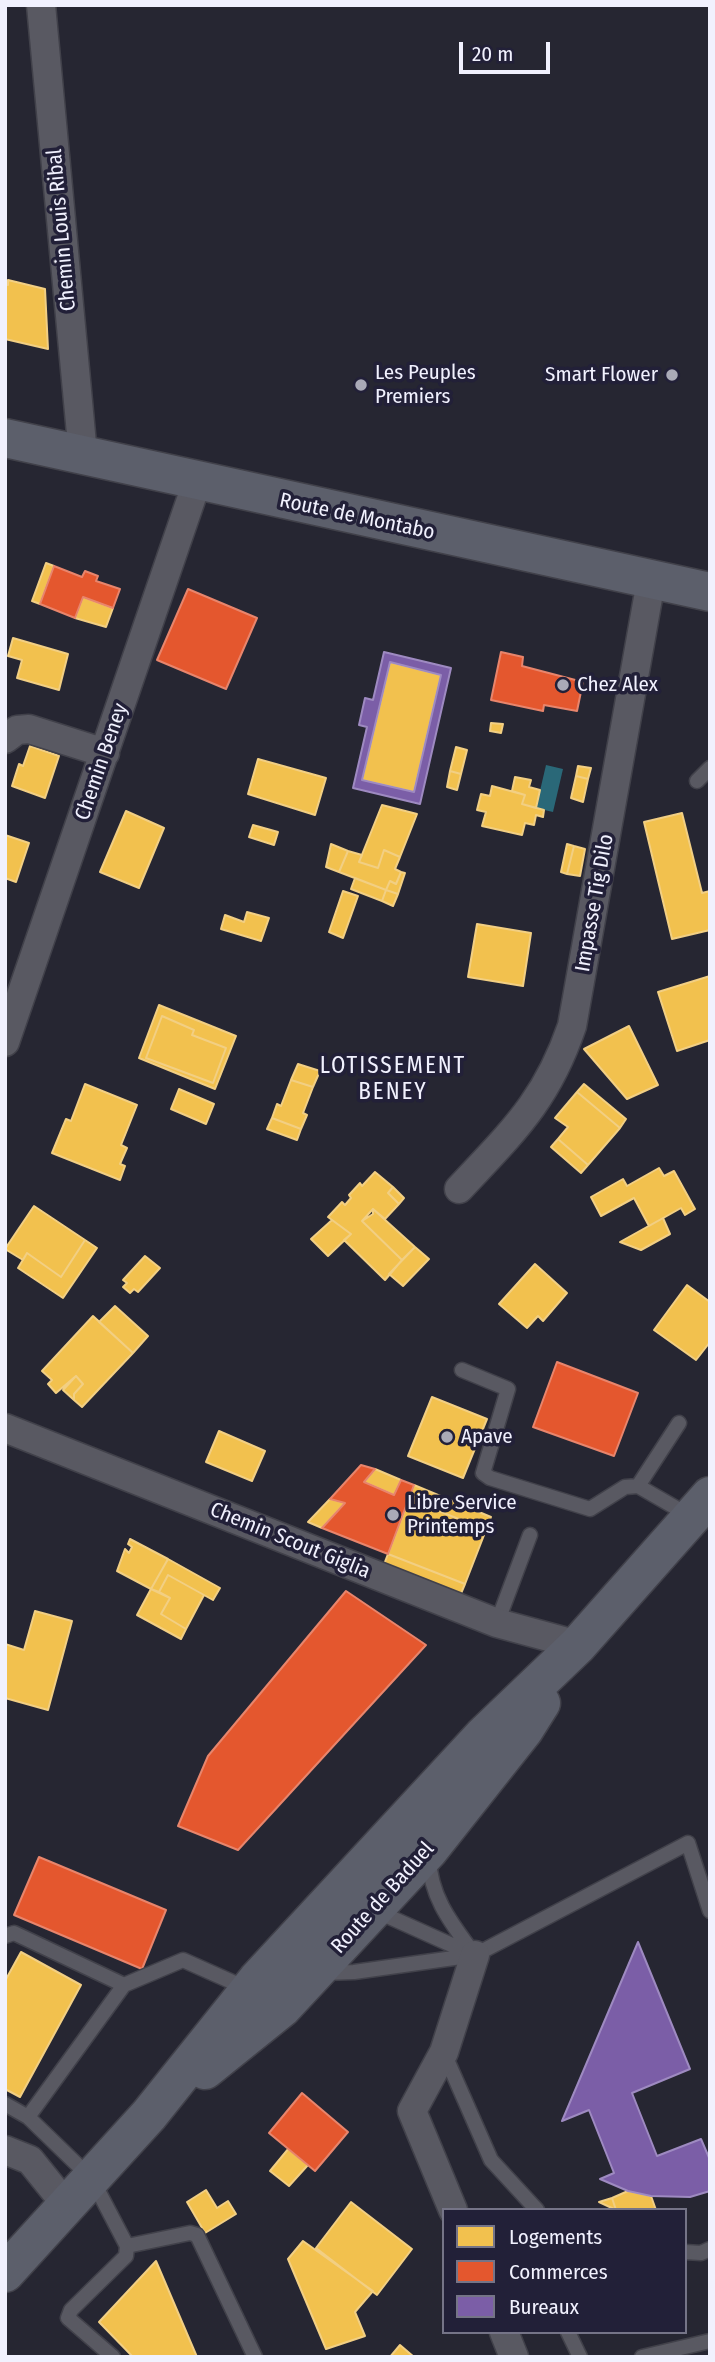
<!DOCTYPE html>
<html>
<head>
<meta charset="utf-8">
<style>
	body { margin:0 }
	#map { position:relative; width:715px; height:2362px; overflow:hidden; background:#262632; font-family:"Fira Sans Condensed",sans-serif }
	canvas { display:block }
	.frame { position:absolute; inset:0; border:7px solid #f1f1fe; pointer-events:none }
	.legend { position:absolute; left:442px; top:2208px; width:245px; height:126px; box-sizing:border-box; background:#222038; border:2px solid #757487; margin:0; padding:9px 12px; list-style:none; font-size:21px; color:#f1f1fe }
	.legend li { display:flex; align-items:center; gap:14px; height:35px }
	.legend b { width:35px; border:2px solid #757487 }
	.scale { position:absolute; left:459px; top:42px; width:91px; height:32px; box-sizing:border-box; border:4px solid #f1f1fe; border-top:0; padding-left:9px; font-size:21px; line-height:24px; white-space:nowrap; color:#f1f1fe; -webkit-text-stroke:5px #222038; paint-order:stroke }
</style>
</head>
<body>
<div id="map">
<canvas width="715" height="2362"></canvas>
<div class="frame"></div>
<ul class="legend">
<li><b style="height:19px;background:#f2c14e"></b>Logements</li>
<li><b style="height:19px;background:#e4572e"></b>Commerces</li>
<li><b style="height:19px;background:#7b5ea7"></b>Bureaux</li>
</ul>
<div class="scale">20 m</div>
</div>
<script>
const c = document.querySelector('canvas').getContext('2d');
c.lineJoin = 'round';
function fillPath(path, color) { c.fillStyle = color; c.fill(path, 'evenodd'); }
function strokePath(path, color, width, dash) { c.strokeStyle = color; c.lineWidth = width; c.lineCap = dash ? 'butt' : 'round'; c.setLineDash(dash || []); c.stroke(path); }
function label(font, color, halo, rows, align = 'center') {
  c.font = font + ' "Fira Sans Condensed",sans-serif'; c.lineWidth = 7; c.setLineDash([]); c.textBaseline = 'middle'; c.strokeStyle = halo; c.fillStyle = color; for (const [text, x, y, turn = 0] of rows) {
    c.save(); c.translate(x, y); c.rotate((+turn || 0) * Math.PI / 180); c.textAlign = isNaN(turn) ? turn : align; if (halo) c.strokeText(text, 0, 0); c.fillText(text, 0, 0); c.restore();
  }
}
fillPath(new Path2D(`
	M546,765l17,4 -10,43 -17,-4z`), '#2a6878');
const homes = new Path2D(`
	M8,280l37,9 3,60 -43,-10v-55l3,1z
	M46,563l8,3 -14,38 -8,-3z
	M83,597l30,11 -7,19 -31,-9z
	M13,638l55,16 -9,36 -42,-12 5,-18 -14,-4z
	M390,662l51,13 -27,117 -52,-12z
	M491,723l12,1 -2,9 -11,-2z
	M30,746l29,10 -14,42 -33,-12 7,-22 4,2z
	M456,747l11,3 -6,24 -11,-3z
	M258,759l68,19 -11,37 -67,-21z
	M578,766l13,2 -3,11 -12,-3z
	M450,771l11,3 -4,16 -10,-3z
	M576,776l12,3 -5,23 -12,-4z
	M515,777l16,3 -2,7 11,3 -4,18 -14,-4 3,-9 -13,-4z
	M492,786l33,9 -3,9 22,6 -1,7 -7,-2 -2,10 -9,-2 -3,12 -40,-9 4,-14 -9,-2 4,-16 9,2z
	M382,805l35,9 -17,43 -16,-7 -6,18 -19,-6z
	M126,811l38,17 -25,60 -39,-16z
	M682,813l20,80 8,-2v39l-38,9 -28,-117z
	M253,825l25,7 -4,13 -25,-8z
	M5,835l24,8 -13,39 -11,-4z
	M331,844l17,7 -9,21 -13,-5z
	M567,844l7,2 -7,28 -6,-2z
	M574,846l11,3 -5,27 -13,-2z
	M384,850l16,7 -5,12 6,3 -5,12 -6,-3 -4,9 -47,-18 9,-21 14,4 -3,7 19,6z
	M401,872l4,1 -7,21 -12,-4 4,-9 6,3z
	M355,878l31,12 -4,11 -31,-12z
	M386,890l12,4 -5,12 -11,-5z
	M343,891l15,5 -15,42 -14,-6z
	M247,912l22,6 -8,23 -40,-12 4,-14 19,7z
	M477,924l54,9 -8,53 -55,-9z
	M710,976v64l-33,11 -19,-59z
	M159,1005l77,31 -21,53 -76,-31zM162,1016l32,14 -2,5 34,13 -13,35 -67,-25z
	M162,1016l32,14 -2,5 34,13 -13,35 -67,-25z
	M629,1026l29,59 -31,14 -43,-50z
	M298,1064l22,7 -7,16 -22,-7z
	M291,1080l22,7 -10,26 4,2 -6,14 -29,-11 5,-14 4,2z
	M85,1084l52,21 -16,40 6,3 -7,16 5,2 -5,14 -68,-27 14,-34 5,2z
	M584,1084l42,35 -6,9 -43,-36z
	M179,1089l35,15 -8,20 -35,-15z
	M577,1092l43,36 -32,37 -30,-26 10,-12 -13,-9z
	M272,1118l29,11 -4,11 -30,-11z
	M558,1139l30,26 -7,8 -30,-26z
	M659,1168l5,8 10,-5 21,38 -10,6 -4,-7 -32,18 -15,-28 -33,18 -10,-19 32,-18 4,7z
	M375,1172l18,15 -5,6 11,11 -14,15 -12,-10 -11,12 40,39 -17,20 -41,-40 7,-6 -23,-17 14,-15 3,3 6,-7 -2,-3 11,-12 2,3z
	M393,1187l11,11 -5,6 -11,-11z
	M34,1206l51,34 -24,37 -34,-24 -4,7 -18,-11z
	M373,1209l42,38 -13,13 -40,-39 11,-7z
	M663,1218l7,16 -29,16 -21,-8z
	M332,1220l19,14 -23,22 -17,-17z
	M85,1240l12,8 -34,50 -45,-30 9,-15 34,24z
	M415,1247l14,12 -26,27 -14,-12z
	M145,1256l15,12 -22,24 -4,-3 -4,4 -7,-6 4,-4 -4,-3z
	M535,1264l32,29 -24,28 -5,-5 -11,12 -28,-24z
	M687,1285l23,17v40l-14,18 -42,-30z
	M115,1306l33,30 -15,17 -34,-31z
	M93,1316l40,37 -51,54 -8,-7v-6l9,-10 -7,-8 -20,17 -8,-9 4,-4 -10,-9z
	M76,1376l7,8 -9,10v6l-11,-10z
	M432,1397l55,22 -24,59 -55,-22z
	M219,1431l46,20 -13,30 -46,-19z
	M375,1469l26,11 -7,15 -30,-13z
	M414,1485l77,32 -5,13 -77,-31z
	M330,1499l15,4 -23,25 -14,-6z
	M409,1499l77,31 -21,54 -77,-30z
	M130,1539l38,20 -17,30 -34,-18 8,-22 4,4 3,-6 -4,-3z
	M388,1554l77,30 -8,19 -76,-31z
	M168,1559l52,29 -7,12 -45,-25 -9,17 -8,-3z
	M168,1575l36,20 -18,34 -25,-15 9,-16 -11,-6z
	M151,1589l19,9 -9,16 25,15 -5,10 -44,-24z
	M35,1611l37,10 -24,89 -43,-12v-54l19,6z
	M21,1952l60,33 -61,112 -15,-8v-108z
	M289,2148l19,17 -19,21 -19,-15z
	M206,2190l11,18 11,-7 8,13 -31,19 -18,-31z
	M628,2191l23,5 5,14h-40l-4,-12z
	M612,2198l4,12 -17,-8z
	M351,2202l61,47 -35,46 -61,-47z
	M303,2241l70,50 -18,21 10,24 -39,13 -38,-90z
	M156,2261l41,96h-64l-34,-35z
	M400,2345l14,12h-24z`);
fillPath(homes, '#f2c14e');
strokePath(homes, '#f2cf83', 2);
const shops = new Path2D(`
	M54,566l28,11 3,-6 13,5 -2,5 24,8 -7,19 -30,-11 -8,21 -35,-14z
	M188,589l69,29 -31,71 -69,-29z
	M501,652l22,5 -1,9 61,16 -6,29 -33,-6 -1,6 -52,-11z
	M557,1362l81,31 -24,63 -81,-29z
	M361,1465l14,4 -11,13 30,13 7,-15 13,5 -26,69 -66,-26 23,-25 -15,-4z
	M346,1591l80,54 -188,205 -60,-24 30,-70z
	M39,1857l127,53 -24,59 -128,-54z
	M302,2093l46,39 -33,39 -46,-38z`);
fillPath(shops, '#e4572e');
strokePath(shops, '#e8856c', 2);
const offices = new Path2D(`
	M384,652l67,16 -31,136 -67,-16 14,-61 -8,-2 6,-27 8,2zM390,662l51,13 -27,117 -52,-12z
	M638,1942l52,127 -58,24 25,63 44,-17 9,21v31l-20,6 -39,-1 -23,-5 -28,-12 14,-6 -25,-63 -27,11z`);
fillPath(offices, '#7b5ea7');
strokePath(offices, '#9e8ac1', 2);
const lane = new Path2D(`
	M697,781l13,-13
	M462,1370l46,19 -25,84 7,5 100,31 35,-22 13,-1 52,30
	M638,1486l41,-63
	M497,1623l33,-88
	M429,1858c1,39 23,66 45,96
	M374,1910l100,45
	M5,1936l9,-3 110,52
	M323,1973l31,-1 121,-17 213,-112 22,68
	M444,2053l47,107 46,50
	M5,2104l23,13
	M127,2246l63,-13 7,2 58,122
	M685,2252l16,1 9,-4
	M568,2332l12,25
	M113,2357l-45,-39 3,-8 55,-54 1,-10 -35,-67 -64,-62 96,-132 59,-25 65,29
	M642,2357l68,-16`);
const street = new Path2D(`
	M41,5l42,450
	M5,739l12,-9 12,-1 76,24
	M5,1042l192,-560
	M459,1189c53,-57 87,-87 113,-163l79,-445
	M5,1428l492,195 81,22
	M5,2150l25,10 37,46
	M453,2210l-41,-99 32,-59 31,-97
	M504,2332l10,25`);
const secondary = new Path2D(`
	M5,438l705,154
	M205,2070l77,-62 147,-158 95,-120 17,-27
	M5,2273l144,-158 108,-135 227,-245 94,-90 132,-149`);
strokePath(lane, '#41414a', 17);
strokePath(street, '#41414a', 31);
strokePath(secondary, '#41414a', 41);
strokePath(lane, '#595962', 14);
strokePath(street, '#595962', 28);
strokePath(secondary, '#5c5f6b', 38);
for (const [x, y, r, color] of [
	[672,375,7,"#aaaab7"],
	[361,385,7,"#aaaab7"],
	[563,685,7,"#aaaab7"],
	[447,1437,7,"#aaaab7"],
	[393,1515,7,"#aaaab7"]
]) { const dot = new Path2D(); dot.arc(x, y, r, 0, 2 * Math.PI); c.fillStyle = color; c.fill(dot); strokePath(dot, '#222038', 2.5); }
label('21px', '#f1f1fe', '#222038', [
	["Chemin Louis Ribal",62,230,-95],
	["Route de Montabo",357,517,12],
	["Chemin Beney",102,762,-71],
	["Impasse Tig Dilo",595,903,-80],
	["Chemin Scout Giglia",290,1541,22],
	["Route de Baduel",383,1898,-48]
]);
label('21px', '#f1f1fe', '#222038', [
	["Les Peuples",375,373],
	["Premiers",375,397],
	["Smart Flower",658,375,"right"],
	["Chez Alex",577,685],
	["Apave",461,1437],
	["Libre Service",407,1503],
	["Printemps",407,1527]
], 'left');
c.letterSpacing = '2px';
label('23px', '#f1f1fe', '#222038', [
	["LOTISSEMENT",393,1067],
	["BENEY",393,1093]
]);
c.letterSpacing = '0px';
</script>
</body>
</html>
